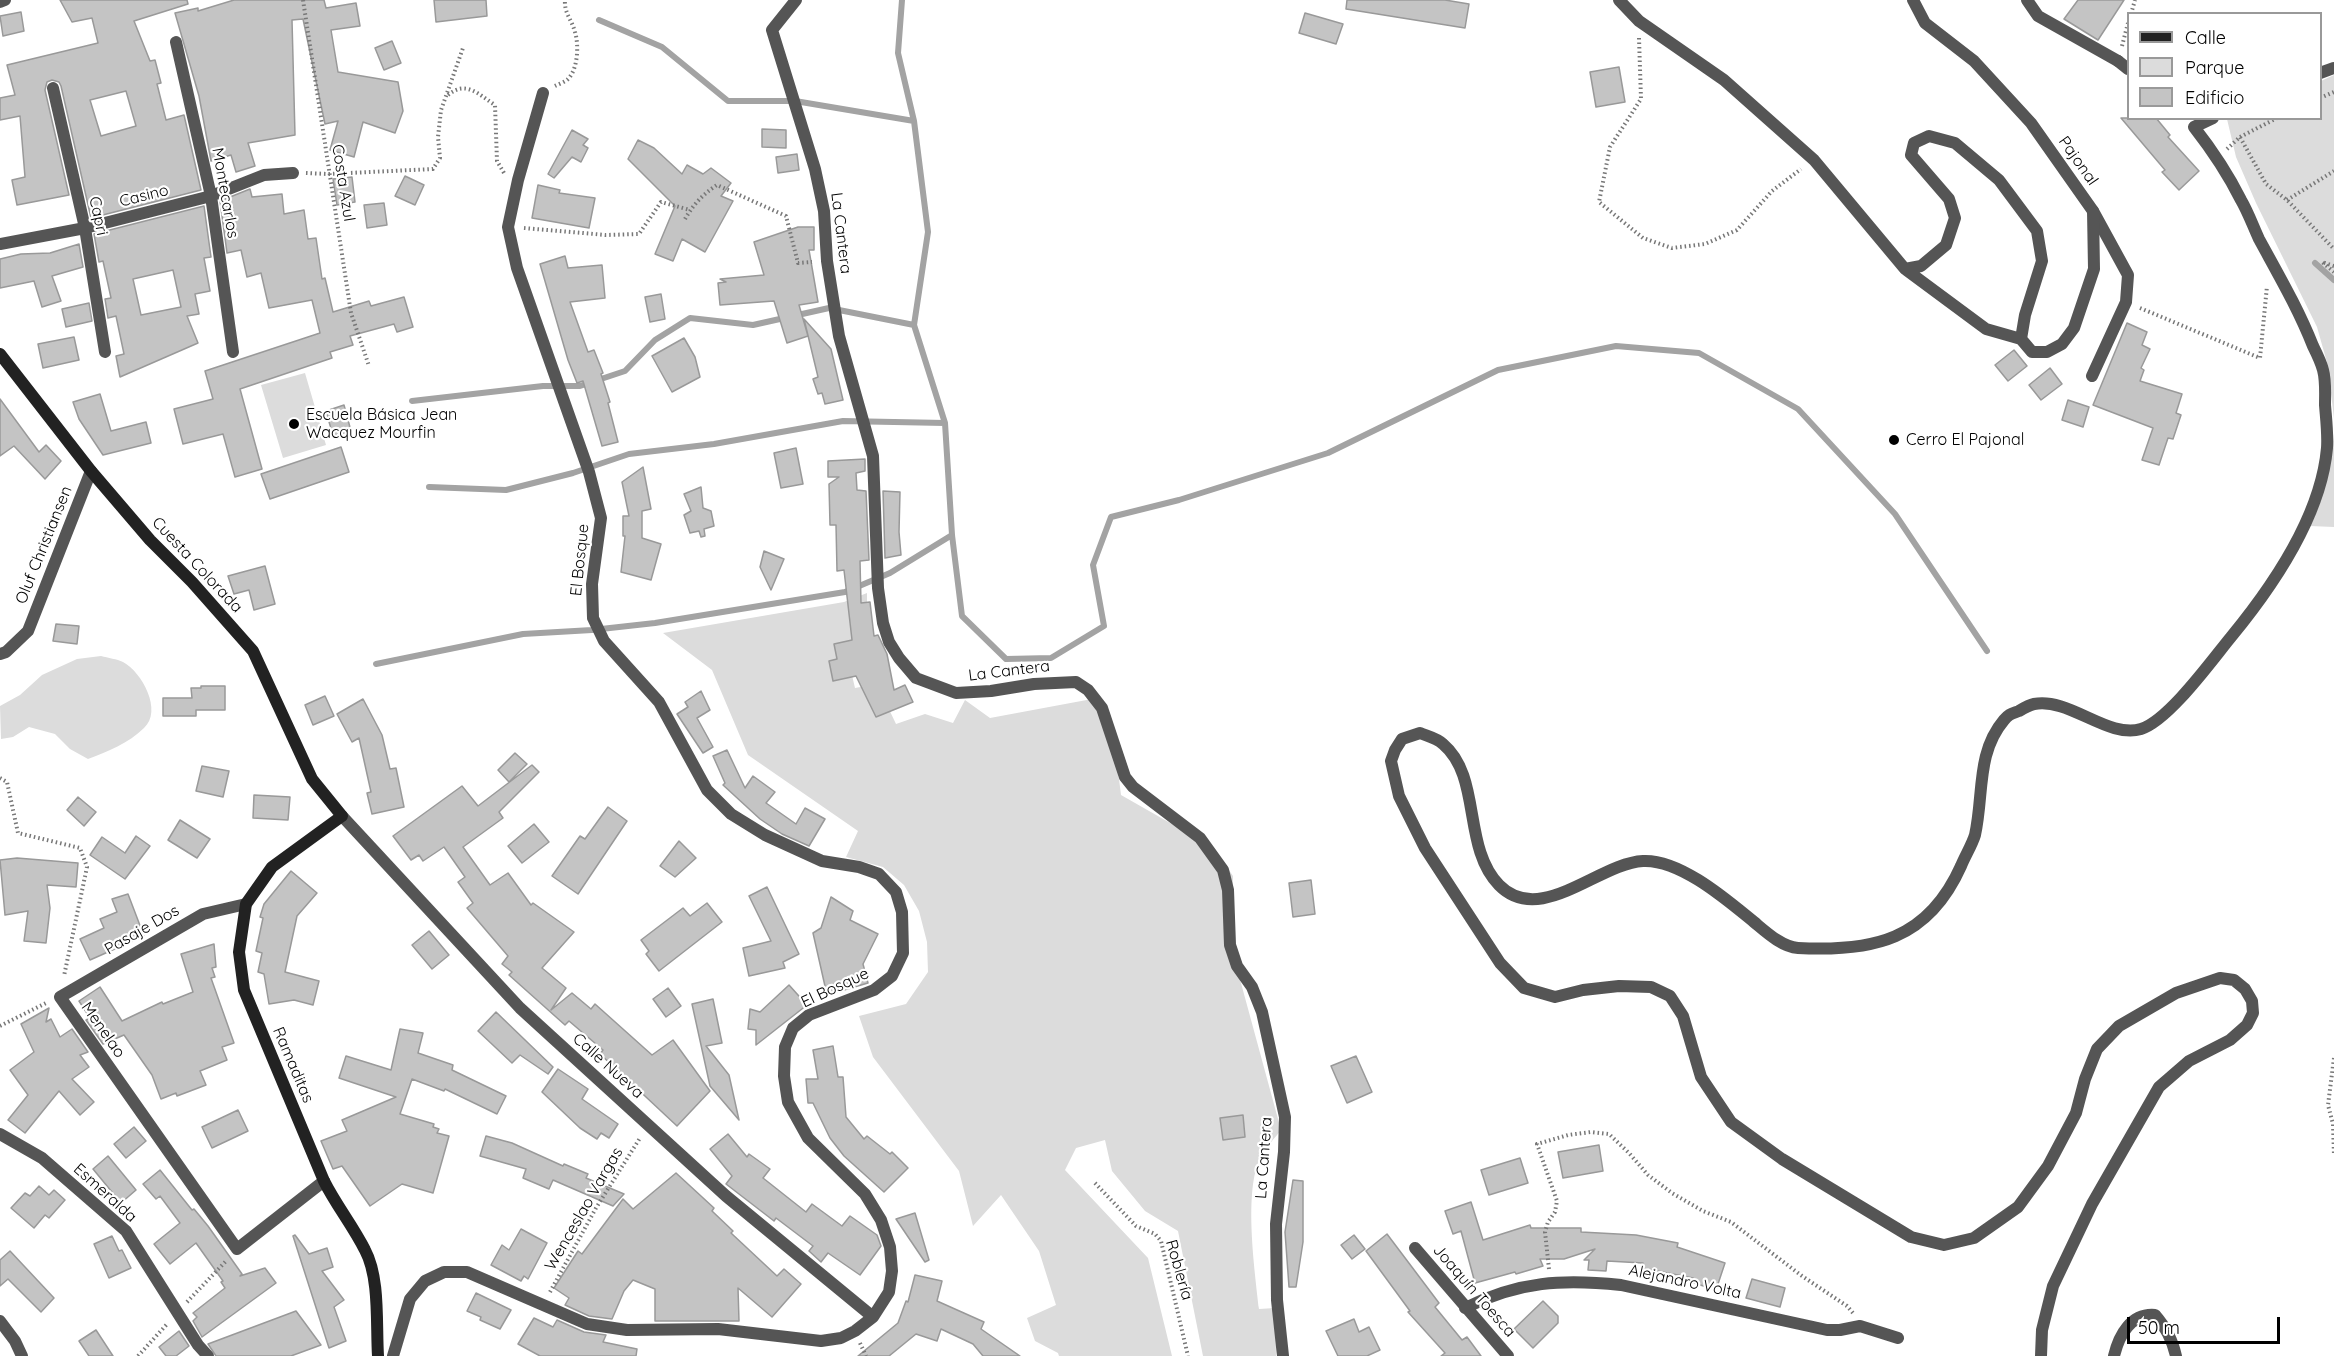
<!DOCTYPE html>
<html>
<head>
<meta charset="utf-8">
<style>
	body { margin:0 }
	#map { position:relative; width:2334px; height:1356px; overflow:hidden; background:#fff; font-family:Quicksand,sans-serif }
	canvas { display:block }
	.legend { position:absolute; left:2127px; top:12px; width:195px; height:108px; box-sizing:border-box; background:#fff; border:2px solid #999; margin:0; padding:8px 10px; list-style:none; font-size:18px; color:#000 }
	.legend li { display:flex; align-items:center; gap:12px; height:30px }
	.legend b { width:30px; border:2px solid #999 }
	.scale { position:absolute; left:2127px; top:1317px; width:153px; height:27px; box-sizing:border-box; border:3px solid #000; border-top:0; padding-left:8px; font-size:18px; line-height:21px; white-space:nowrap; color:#000; -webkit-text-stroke:4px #fff; paint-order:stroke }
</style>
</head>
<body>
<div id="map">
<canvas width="2334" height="1356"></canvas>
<ul class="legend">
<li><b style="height:8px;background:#222"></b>Calle</li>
<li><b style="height:16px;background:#dcdcdc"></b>Parque</li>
<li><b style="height:16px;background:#c4c4c4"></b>Edificio</li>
</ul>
<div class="scale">50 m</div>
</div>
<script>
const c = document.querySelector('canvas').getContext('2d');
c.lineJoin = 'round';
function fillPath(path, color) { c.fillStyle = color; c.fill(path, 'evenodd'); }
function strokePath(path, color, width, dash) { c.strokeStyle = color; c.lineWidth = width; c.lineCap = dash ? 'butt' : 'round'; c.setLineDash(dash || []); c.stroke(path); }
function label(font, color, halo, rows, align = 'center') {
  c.font = font + ' Quicksand,sans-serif'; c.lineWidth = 4.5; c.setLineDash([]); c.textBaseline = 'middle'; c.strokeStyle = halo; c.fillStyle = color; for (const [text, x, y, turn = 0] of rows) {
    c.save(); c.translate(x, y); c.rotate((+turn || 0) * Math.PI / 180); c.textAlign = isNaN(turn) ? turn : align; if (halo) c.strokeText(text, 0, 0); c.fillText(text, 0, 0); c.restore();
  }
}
fillPath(new Path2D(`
	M2334,75v344l-6,-53 -11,-39 -61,-124 -20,-46 -9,-38 93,-1 1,-37z
	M305,373l21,72 -43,13 -22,-73z
	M2334,434v93l-24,-1c15,-29 20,-60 24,-92z
	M867,593v14l-20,47 8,34 22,-4 19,40 29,-10 28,9 12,-23 25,18 102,-19 22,40 7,56 93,53 19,28 -1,74 49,180c-6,8 -15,17 -20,26 -18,34 -6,115 -2,153l16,-1 1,48h-73l-25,-125 -33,-20 -33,-40 -7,-31 -29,8 -11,22 83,88 24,98h-113l-1,-3 -23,-12 -8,-23 29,-13 -17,-54 -38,-56 -28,31 -14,-55 -86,-114 -14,-41 47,-12 22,-32 -1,-30 -8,-31 -15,-26 -21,-18 -37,-10 12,-26 -110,-76 -36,-85 -49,-37 181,-31z
	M101,656c7,2 16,3 22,6 19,10 40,49 21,66 -15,15 -37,24 -56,31l-18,-10 -15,-15 -26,-7 -16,10 -12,2 -1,-33 20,-11 22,-20 35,-16z`), '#dcdcdc');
strokePath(new Path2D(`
	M902,0l-4,53 16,68 14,111 -14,93 31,98 7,112 10,81 44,43 45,-1 53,-32 -11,-61 18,-48 68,-17 149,-47 170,-83 118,-24 83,7 99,56 97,105 92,137
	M599,20l63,27 66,54h67l119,20
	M2315,263l19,17
	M412,401l131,-15h37l45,-15 30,-31 35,-22 63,7 76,-17 85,17
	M429,487l77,3 67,-17 56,-19 85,-10 129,-23 102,2
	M376,664l147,-30 69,-4 63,-7 190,-31 45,-19 62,-38`), '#a3a3a3', 6);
const building = new Path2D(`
	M60,0h127l1,4 -54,17 16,40 5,-1 6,23 -4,1 9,36 18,-5 17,75 -110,28 -30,-132 -2,-4 -7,-2 -5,2 -2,8 24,105 -52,10 -5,-25 13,-3 -5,-61 -20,4v-22l15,-3 -8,-30 91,-22 -6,-25 -20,4zM126,91l10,35 -35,10 -11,-36z
	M234,0h90l2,8 30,-5 4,23 -29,4 7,42 60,10 5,29 -8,22 -32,-11 -9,35 -24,-7 8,-29 -13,3 -22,-105 -11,1 3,115 -47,8 7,23 -19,6 -5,-17 -20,6 -12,-65 -24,-83 23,-5v3z
	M434,0h52l1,16 -51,6z
	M1347,0h98l24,4 -4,24 -119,-19z
	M2078,0h46l-26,40 -34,-21z
	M21,12l3,19 -21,5 -3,-20z
	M1305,13l38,11 -7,20 -37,-11z
	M392,41l9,22 -17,7 -9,-22z
	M1619,67l6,35 -29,5 -6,-35z
	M2121,118h35l14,17 -2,2 31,34 -20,19 -17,-18 3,-2z
	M762,129l24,1v18l-24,-1z
	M572,130l16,9 -5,6 5,3 -7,14 -9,-5 -18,21 -6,-4z
	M638,140l16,8 28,26 5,-9 16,9 8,-6 20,15 -10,13 12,5 -28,51 -23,-13 -9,22 -18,-7 20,-48 -47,-47z
	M797,154l2,16 -21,3 -2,-16z
	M405,176l19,9 -9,20 -20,-9z
	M352,177l3,25 -18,3 -4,-26z
	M538,185l22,5 -1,3 36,5 -6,30 -57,-10z
	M250,189l2,8 30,-3 2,20 20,-4 4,29 8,-1 6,41 3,-1 8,34 36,-11 2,5 33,-9 9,30 -16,5 -3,-8 -44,12 3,9 -23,7 2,6 -92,31 22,80 -27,8 -12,-43 -40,10 -9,-35 39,-10 -8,-28 115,-38 -8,-33 -43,8 -8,-35 -14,4 -6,-27 -14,3 -7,-52z
	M384,203l3,22 -20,3 -3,-23z
	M204,206l7,51 -7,1 6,33 -15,3 4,20 -12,2 11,27 -78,34 -4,-21 8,-2 -8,-38 -8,2 -3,-19 6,-1 -8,-37 -4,1 -5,-28zM173,270l8,37 -40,8 -8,-36z
	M798,227h16v23h-5l9,52 -19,3 9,31 -21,7 -13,-42 -54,4 -2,-22 8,-1 -6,-3 44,-4 -10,-33z
	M79,244l4,23 -31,9 9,25 -19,6 -8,-26 -34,7v-29l21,-5 29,-1z
	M565,256l3,12 34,-3 3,33 -35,4 18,50 6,-2 9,23 -2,1 9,28 -2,1 10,39 -16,4 -19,-65 -6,2 -9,-23 -28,-96z
	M661,294l4,25 -15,3 -5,-25z
	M89,303l3,18 -26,6 -4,-18z
	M804,319l27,30 12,51 -18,4 -3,-11 -4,1 -5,-15 5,-2z
	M2127,323l20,9 -5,13 8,4 -9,19 3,2 -4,11 42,13 -6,19 5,2 -8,24 -5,-1 -9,27 -17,-5 11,-32 -60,-23z
	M74,337l5,23 -36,8 -5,-24z
	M684,338l11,19 5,20 -28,15 -20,-36z
	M2014,350l13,16 -19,15 -13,-16z
	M2050,368l12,16 -21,16 -12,-15z
	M100,394l11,37 35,-9 5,21 -48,12 -24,-36 -6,-17z
	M0,399l39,53 7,-7 15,16 -16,18 -31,-33 -14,10z
	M2068,400l21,7 -6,20 -21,-7z
	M344,405l7,26 -18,5 -7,-25z
	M341,447l8,25 -79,27 -9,-25z
	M796,448l7,36 -22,4 -7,-35z
	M865,459v12l-9,2 1,17 9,1 3,69 -9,1 1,42 9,-1 4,34 4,-1 9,19 7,36 11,-5 8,17 -37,15 -20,-41 -23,5 -4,-20 8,-2 -3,-15 18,-4 -8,-70 -7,1 -1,-46h-6l-1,-41 10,-7h-11v-16z
	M643,467l8,42 -9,2v27l19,6 -10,36 -30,-8 4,-36h-2v-20h6l-7,-34z
	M701,487l2,21 8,3 3,15 -10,3 1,7 -4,1 -2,-6 -9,2 -6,-18 7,-4 -7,-17z
	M883,491l17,1 -1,40 2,23 -16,3z
	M764,551l20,8 -13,31 -11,-23z
	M265,566l10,38 -21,6 -5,-20 -15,4 -6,-18z
	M56,624l23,2 -2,18 -24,-3z
	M201,686h24v24h-29v6h-33v-18h29l-1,-10h10z
	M701,691l9,19 -13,8 16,29 -10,6 -26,-39 11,-7 -3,-5z
	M325,696l9,20 -21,9 -8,-20z
	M363,699l19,36 8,34 6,-1 8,39 -32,7 -5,-21 4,-1 -12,-54 -7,4 -15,-28z
	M727,750l18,38 8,-12 22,16 -9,11 30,21 9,-16 20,11 -16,27 -27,-12 -22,-15 -37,-34 2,-2 -12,-27z
	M515,753l12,11 -18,18 -11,-12z
	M532,765l7,7 -40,40 4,6 -40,29 27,38 18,-12 23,32 2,-2 41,29 -32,36 24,20 -15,22 21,-17 19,16 4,-5 57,51 21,-15 37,51 -33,35 -77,-72 3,-4 -34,-29 -4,4 -56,-50 3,-3 -10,-8 6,-8 -41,-48 6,-5 -15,-21 7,-5 -21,-30 -21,14 -4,-6 -8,5 -18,-24 69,-50 16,20z
	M202,766l27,5 -6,26 -27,-6z
	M254,795l36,2 -2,23 -35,-2z
	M78,797l18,15 -12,14 -17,-16z
	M608,807l19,14 -49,73 -26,-18 28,-40 5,3z
	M180,820l30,19 -13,19 -29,-18z
	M534,824l15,18 -27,21 -14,-17z
	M136,836l14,10 -25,33 -35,-24 12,-18 23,16z
	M679,841l17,17 -21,19 -15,-11z
	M17,858l61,5 -2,24 -29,-2 3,23 -4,35 -22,-2 4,-30 -23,4 -5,-55z
	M291,871l26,22 -20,23 -12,56 34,9 -6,24 -19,-5 -25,4 -5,-30 -6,-2 4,-19 -6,-2 7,-33 -3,-1 4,-13z
	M1311,880l4,34 -22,3 -4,-34z
	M767,887l32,67 -16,8 2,6 -36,8 -6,-28 28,-7 -22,-45z
	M128,894l16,42 -54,24 -10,-21 24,-11 -4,-9 17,-7 -5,-13z
	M831,897l22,14 -3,9 28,14 -15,30 5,19 -41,12 -14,-62 8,-5z
	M707,903l15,19 -63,49 -13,-17 3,-3 -8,-11 42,-32 7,8z
	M429,931l20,24 -17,14 -20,-24z
	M214,944l2,23 -4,1 3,9 -4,1 23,65 -12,4 5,13 -27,11 6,14 -29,11 -1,-3 -15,6 -9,-24 -28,-40 -21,9 -17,-24 4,-2 -11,-17 21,-14 22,34 40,-19 1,2 30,-12 -12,-38z
	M789,985l18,20 -51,40v-15l-8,-1 2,-20 10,3z
	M668,988l13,18 -15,11 -13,-18z
	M713,999l9,44 -16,3 23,29 10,45 -29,-34 -18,-82z
	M49,1008l-3,14 5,-3 9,18 12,-8 16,23 -8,3 9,12 -17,12 22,23 -14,13 -21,-24 -34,42 -17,-13 20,-25 -18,-25 24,-18 -13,-28z
	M496,1012l57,55 -5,7 -28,-19 -8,8 -34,-32z
	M400,1029l23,4 -5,20 35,12 -1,5 54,26 -9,18 -52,-25 -1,2 -32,-12 -12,35 34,10 -1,3 6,2 -2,4 12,3 -16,57 -31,-9 -32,22 -28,-40 -9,3 -12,-28 26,-10 -5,-11 54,-23 -57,-19 7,-22 45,14z
	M833,1046l5,31h5l3,40 18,22 3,-3 23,18 2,-2 16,16 -24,24 -40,-36 -14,-18 -17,-35h-5l-2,-24h12l-5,-29z
	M1356,1056l16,36 -25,11 -16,-37z
	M558,1069l30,20 -6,10 36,25 -9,14 -8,-5 -4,6 -17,-11 -38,-36z
	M238,1110l10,21 -36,17 -10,-21z
	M1243,1115l2,22 -22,3 -3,-22z
	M134,1127l12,14 -20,17 -12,-14z
	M728,1134l19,23 2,-3 21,15 -7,9 43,34 6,-8 30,22 8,-10 27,19 4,11 -21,29 -32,-22 -7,9 -12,-11 4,-5 -37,-28 -2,3 -48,-37 6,-8 -22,-27z
	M486,1136l26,7 51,23 1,-2 24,10 -2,4 38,16 -11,12 -60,-26 -4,9 -26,-11 3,-9 -46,-13z
	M1599,1145l4,26 -40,7 -5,-26z
	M108,1156l28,34 -15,13 -28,-34z
	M1520,1158l8,25 -39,12 -8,-25z
	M160,1170l32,40 2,-1 14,17 34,48 -2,2 25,-8 11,15 -74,54 -9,-16 4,-4 -4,-4 32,-25 -4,-6 2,-1 -27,-38 -26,21 -16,-20 26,-21 -20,-27 -4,3 -13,-15z
	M676,1173l38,35 -2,3 21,20 -2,2 46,43 7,-7 17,15 -29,33 -34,-29 1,33h-84v-32l-22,-9 -9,11 -12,28 -23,-3 -24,-11 4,-7 -15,-10 24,-37 4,3 41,-55 10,10z
	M1293,1180l10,1v61l-7,45h-7l-4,-55z
	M39,1186l10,9 5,-5 11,10 -16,18 -4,-3 -11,13 -23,-20 14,-15 5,3z
	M1471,1202l12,38 47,-15 1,3h50v4l55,3 42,8 -1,4 48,16 -9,27 -25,-8 2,-4 -51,-10 1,-5 -36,-2 -1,10 -18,-1 1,-10h-5l11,-11 -31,10h-24l3,7 -27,8 -1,-2 -40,11 -14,-52 -8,3 -8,-23z
	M915,1213l14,47 -4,2 -29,-43z
	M521,1229l26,14 -19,36 -4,-3 -3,5 -30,-16 11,-20 7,5z
	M1387,1234l52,69 -4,4 27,33 5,-3 14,19h-40l4,-3 -37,-41 2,-1 -44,-60z
	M295,1235l14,19 18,-6 6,19 -11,4 22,29 -10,7 12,34 -17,7 -36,-112z
	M1354,1235l11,14 -13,10 -11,-14z
	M112,1236l7,15 3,-1 9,18 -22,10 -15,-34z
	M10,1251l44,47 -13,14 -33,-33 -8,7v-26z
	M915,1275l27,6 -5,20 47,21 -3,7 39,27h-37l-10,-12 -32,-15 -4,12 -21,-7 -27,22h-31l40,-33 8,-22 2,1z
	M1752,1279l33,9 -5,19 -34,-9z
	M476,1293l35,17 -11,19 -20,-9 1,-3 -14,-6z
	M1543,1301l15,15v7l-25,25 -19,-19z
	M296,1311l25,34 -30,11h-75l-8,-12z
	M534,1318l19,9 4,-7 27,12 22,3 -3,7 34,7 -1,7h-96l-22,-12z
	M1354,1319l5,13 10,-5 11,23 -13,6h-29l-12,-25z
	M96,1330l17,26h-24l-10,-15z
	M179,1331l10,15 -13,10h-10l-7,-9z`);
fillPath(building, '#c4c4c4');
strokePath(building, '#999', 1.5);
strokePath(new Path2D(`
	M303,0l48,313 18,53
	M2131,14l4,-14
	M1639,38l2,61 -31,48 -11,55 44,36 29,10 33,-4 32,-14 35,-39 29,-22
	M2122,46l6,-23
	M555,86c4,-2 10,-4 13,-7 10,-10 11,-34 7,-47 -3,-12 -11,-19 -10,-32
	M448,95c18,-15 30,-1 47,10l2,56 7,12
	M2320,98l14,-6
	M2240,137l37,-19
	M2227,149l13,-12 26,47 21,16 47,49
	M306,173l22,1 105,-5 7,-11 -2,-21 3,-27 22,-62
	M2287,200l47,-29
	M685,219c8,-14 18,-25 32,-34l69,31 12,47 14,-1
	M524,228l82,7 33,-1 22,-32 29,8
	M2334,266l-12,-4 12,10
	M2140,308l120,50 7,-72
	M0,778l7,4 11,51 62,15 7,19 -23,109
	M0,1026l48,-24
	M2334,1058l-6,47 5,19 1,31
	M1095,1183l41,43 19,8 6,7 27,115
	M1549,1269l-4,-37 3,-10 7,-10 2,-11 -20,-57 31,-9 23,-3 18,2 20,19 19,22 24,18 31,18 28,11 71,54 45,30 6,7
	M550,1292l46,-84 44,-70
	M187,1302l40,-42
	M860,1343l6,13
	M138,1356l30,-33`), '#777', 4, [1.5, 3]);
strokePath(new Path2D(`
	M1913,0l12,23 49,38 57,62 62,88 35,64 -2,27 -34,74
	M2027,0l11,16 80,45`), '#555', 12);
strokePath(new Path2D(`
	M796,0l-24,30 43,139 9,42 3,50 12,75 34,120 5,132 5,35 6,19 10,16 17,20 40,15 35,-2 43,-7 42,-2 12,8 14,18 23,69 8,10 67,51 23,32 5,20 2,55 7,21 15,21 10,25 23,105 -1,35 -8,72 1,76 6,56
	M1619,0l20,21 85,59 90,80 91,109 16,-3 25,-21 9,-27 -6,-19 -38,-44 3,-12 15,-7 26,7 44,37 38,51 5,30 -17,54 -4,24 11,13h15l15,-8 12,-16 20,-59 -1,-58
	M0,2l5,-2
	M176,42l35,154 22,156
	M2118,61l10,8
	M2320,73l14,-5
	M53,88l32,140 20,124
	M0,244l85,-16 126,-32 53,-21 29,-2
	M1905,269l81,60 35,10
	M0,654l6,-2 22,-21 63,-160
	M342,816l178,192 206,188 147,121
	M246,904l-43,10 -143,83 177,252 87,-68
	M0,1134l42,24 84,73 72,114 10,11
	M1415,1248l93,108
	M1465,1308c54,-27 98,-29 156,-23l206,45h13l20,-4 38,12
	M0,1321l15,20 7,15
	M393,1356l17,-57 15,-18 19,-9h23l120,52 40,6 91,-1 103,12 20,-3 14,-7 18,-14 16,-25 3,-21 -2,-24 -9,-27 -16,-26 -57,-56 -20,-36 -4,-26 1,-29 8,-19 16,-13 65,-25 18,-14 11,-23 -1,-41 -6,-20 -17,-18 -20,-7 -37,-6 -57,-26 -34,-21 -24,-24 -48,-88 -55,-61 -11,-23 -1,-34 9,-66 -12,-46 -72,-204 -9,-41 10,-47 25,-87
	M2041,1356l1,-26 11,-44 39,-82 67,-117 30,-26 41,-21 17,-15 6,-12 -1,-12 -7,-12 -11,-9 -14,-2 -44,15 -57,33 -22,23 -12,30 -9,34 -28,53 -30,41 -44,31 -30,7 -33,-8 -129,-78 -51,-37 -30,-45 -18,-61 -13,-20 -19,-9 -32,-1 -36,4 -28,7 -31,-9 -24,-25 -75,-115 -26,-52 -8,-35 4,-11 7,-11 18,-6c7,3 17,5 23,11 39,33 19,103 56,141 41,42 100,-22 144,-24 37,-2 84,39 111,61 12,10 28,25 44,26 75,4 130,-8 163,-82 4,-10 11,-21 14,-31 9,-40 1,-82 29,-115 5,-6 7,-6 15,-9 5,-3 10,-6 15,-7 35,-7 74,35 107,25 28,-9 71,-69 90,-92 42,-51 90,-121 96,-189 1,-14 -1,-30 -2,-43 0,-11 1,-24 -2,-35 -2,-8 -6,-16 -10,-24 -15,-38 -35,-72 -54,-107 -6,-13 -11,-27 -18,-39 -13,-26 -29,-50 -47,-73l19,-9
	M2114,1356c5,-21 17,-43 41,-41 11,13 17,24 21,41`), '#555', 12);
strokePath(new Path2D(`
	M0,354l91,117 59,69 42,42 61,69 59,128 30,37 -70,51 -26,37 -7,48 5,38 80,191c12,24 29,45 41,69 15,28 11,74 13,106`), '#222', 12);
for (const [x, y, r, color] of [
	[294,424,6,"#000"],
	[1894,440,6,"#000"]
]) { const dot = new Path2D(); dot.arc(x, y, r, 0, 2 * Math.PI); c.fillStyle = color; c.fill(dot); strokePath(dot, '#fff', 2); }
label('16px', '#000', '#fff', [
	["Pajonal",2078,161,55],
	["Costa Azul",343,183,81],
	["Montecarlos",225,193,80],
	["Casino",144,196,-14],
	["Capri",98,216,78],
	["La Cantera",841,233,83],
	["Oluf Christiansen",44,545,-68],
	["El Bosque",580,560,-84],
	["Cuesta Colorada",197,565,47],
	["La Cantera",1009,671,-7],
	["Pasaje Dos",142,930,-30],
	["El Bosque",835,988,-25],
	["Menelao",103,1030,55],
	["Ramaditas",293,1065,67],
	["Calle Nueva",608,1066,42],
	["La Cantera",1264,1158,-86],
	["Esmeralda",105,1193,42],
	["Wenceslao Vargas",584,1209,-60],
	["Roblería",1179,1270,74],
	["Alejandro Volta",1685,1282,12],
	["Joaquín Toesca",1474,1291,49]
]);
label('16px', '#000', '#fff', [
	["Escuela Básica Jean",306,415],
	["Wacquez Mourfin",306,433],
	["Cerro El Pajonal",1906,440]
], 'left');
</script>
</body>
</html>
